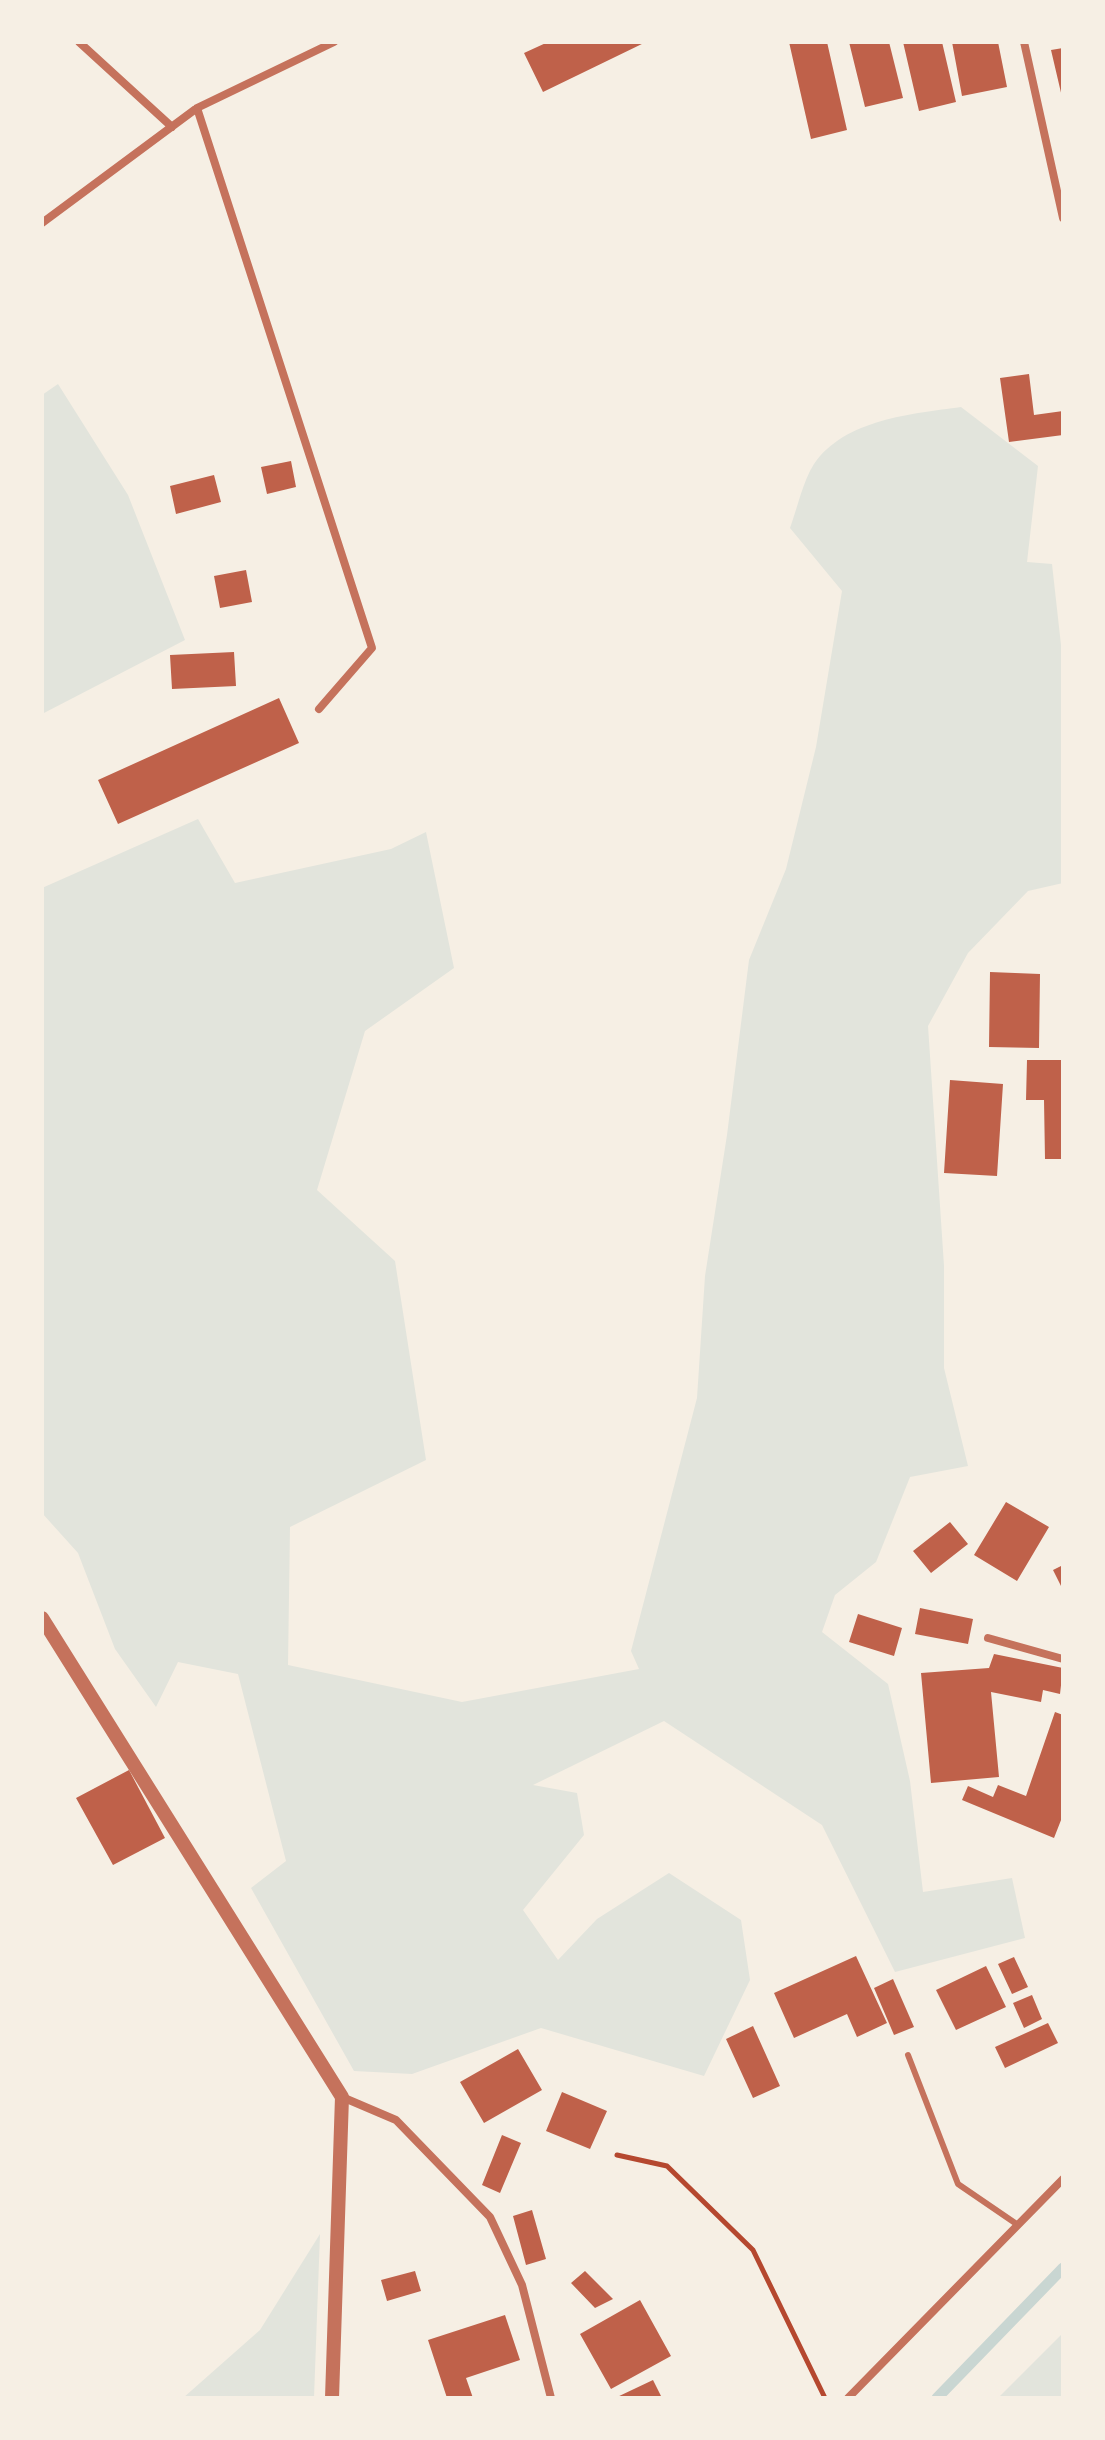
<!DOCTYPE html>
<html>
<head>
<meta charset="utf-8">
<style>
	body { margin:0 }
	#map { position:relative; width:1105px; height:2440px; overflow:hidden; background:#f6efe4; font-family:"PT Sans",sans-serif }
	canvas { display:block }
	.frame { position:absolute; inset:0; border:44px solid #f6efe4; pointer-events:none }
</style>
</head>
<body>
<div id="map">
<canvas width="1105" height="2440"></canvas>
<div class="frame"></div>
</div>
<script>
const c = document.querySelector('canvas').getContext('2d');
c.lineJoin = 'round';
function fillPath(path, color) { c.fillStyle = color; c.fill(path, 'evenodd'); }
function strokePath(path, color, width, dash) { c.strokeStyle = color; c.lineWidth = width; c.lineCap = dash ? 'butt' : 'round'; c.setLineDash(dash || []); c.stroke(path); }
fillPath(new Path2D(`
	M58,384l70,111 57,145 -143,74v-319z
	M961,407l77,59 -11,96 25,2 11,99v220l-35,8 -60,62 -40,73 16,240v102l24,98 -58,11 -34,85 -41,33 -13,37 66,52 22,97 13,111 89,-14 13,60 -130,34 -73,-147 -158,-104 -131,64 44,8 7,42 -61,75 35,50 39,-41 72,-46 72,47 9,60 -46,96 -163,-48 -129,46 -58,-3 -103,-183 35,-27 -48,-187 -60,-12 -22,45 -41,-58 -37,-96 -36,-40v-625l156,-69 37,64 156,-34 35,-17 28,136 -89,63 -48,159 78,71 31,199 -136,67 -2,138 174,37 177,-33 -8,-18 66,-253 8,-122 22,-141 22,-175 37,-91 30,-122 26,-156 -52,-63c7,-19 13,-47 24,-64 31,-45 98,-50 147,-57z
	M320,2234l-6,164h-131l77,-68z
	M1063,2333v65h-65z`), '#e2e4dc');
strokePath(new Path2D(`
	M937,2398l126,-130`), '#c9d6d2', 11);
fillPath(new Path2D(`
	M548,42h98l-103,50 -19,-39z
	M789,42h38l20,88 -36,9z
	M849,42h40l14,56 -38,9z
	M903,42h39l14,60 -37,9z
	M952,42h46l9,45 -45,9z
	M1063,48v49h-1l-11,-47z
	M1029,374l5,41 29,-4v24l-54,7 -9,-64z
	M291,461l5,26 -29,7 -6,-27z
	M214,475l7,27 -45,12 -6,-28z
	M246,570l6,32 -32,6 -6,-32z
	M234,652l2,34 -64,3 -2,-34z
	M279,698l20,45 -181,81 -20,-44z
	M990,972l50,2 -1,74 -50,-1z
	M1027,1060h36v99h-18l-1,-59h-18z
	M950,1080l53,4 -6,92 -53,-3z
	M1006,1502l43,25 -32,54 -43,-26z
	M950,1522l18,22 -37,29 -18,-22z
	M1063,1565v25l-10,-20z
	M920,1608l53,11 -5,25 -53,-10z
	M858,1614l44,14 -8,28 -45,-14z
	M994,1654l69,14 -3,26 -17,-4 -2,12 -50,-10 8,85 -68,6 -10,-110 68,-5z
	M1055,1712l8,3v100l-9,23 -92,-38 6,-14 25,11 5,-12 28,11z
	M129,1770l36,68 -52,27 -37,-67z
	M856,1956l31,67 -30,14 -10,-23 -53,24 -20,-45z
	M1014,1957l14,30 -16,7 -14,-30z
	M986,1966l20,41 -50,23 -20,-40z
	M893,1979l21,48 -20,8 -20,-47z
	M1032,1995l10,24 -18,9 -11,-25z
	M1048,2023l10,20 -53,25 -10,-21z
	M753,2026l27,60 -27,12 -27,-59z
	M518,2049l24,41 -58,33 -24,-41z
	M562,2092l45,19 -17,38 -44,-18z
	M502,2135l19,8 -21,50 -18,-8z
	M532,2210l14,49 -20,6 -13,-49z
	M415,2271l6,20 -34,10 -6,-21z
	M585,2271l28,28 -18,9 -24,-25z
	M640,2300l31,56 -60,33 -31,-55z
	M505,2315l15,45 -54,18 7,20h-26l-19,-58z
	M653,2380l9,18h-47z`), '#bf614a');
strokePath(new Path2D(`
	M617,2155l50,11 86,84 72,148`), '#b5482f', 5);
strokePath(new Path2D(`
	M908,2055l50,129 60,41`), '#c5725c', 6);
strokePath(new Path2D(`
	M79,42l93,85
	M1024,42l39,176
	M197,108l175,540 -53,61
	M42,223l155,-115 137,-66
	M988,1638l75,21
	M342,2097l54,23 94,97 32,68 29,113
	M848,2398l215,-219`), '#c5725c', 8);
strokePath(new Path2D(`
	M42,1618l300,479 -10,301`), '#c5725c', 14);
</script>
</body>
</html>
